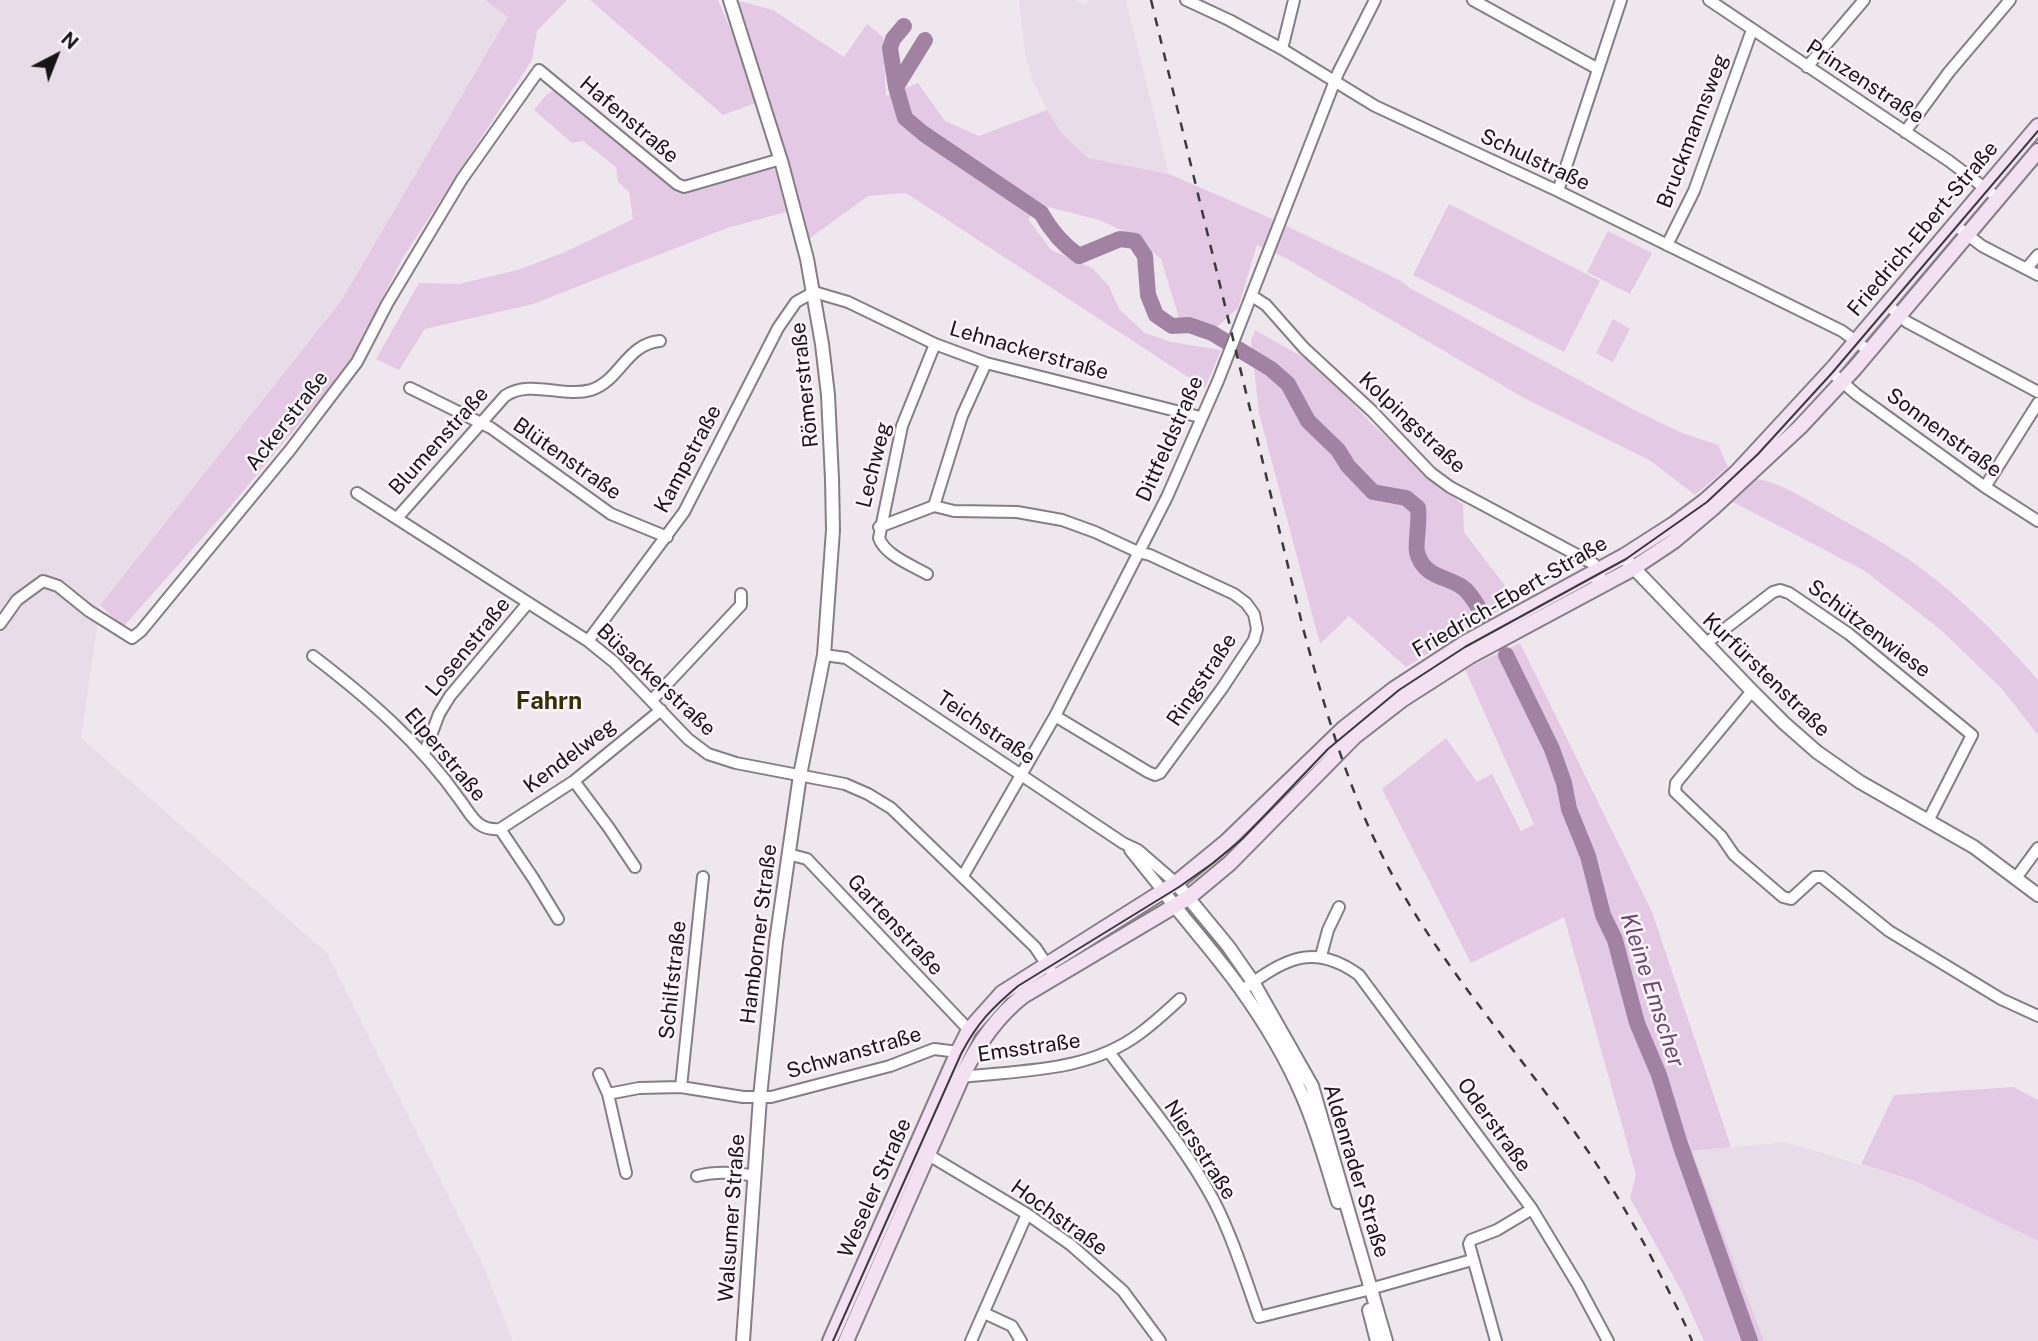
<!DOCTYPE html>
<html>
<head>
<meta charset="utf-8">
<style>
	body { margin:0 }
	#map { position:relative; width:2038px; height:1341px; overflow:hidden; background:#eee7ee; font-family:"Public Sans",sans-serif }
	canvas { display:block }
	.north { position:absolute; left:21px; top:21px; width:70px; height:70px; -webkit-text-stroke:5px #fcf5fc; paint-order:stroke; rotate:42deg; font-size:19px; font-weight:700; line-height:28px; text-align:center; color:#171517 }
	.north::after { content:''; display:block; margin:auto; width:24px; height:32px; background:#171517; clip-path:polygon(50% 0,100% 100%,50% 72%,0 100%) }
</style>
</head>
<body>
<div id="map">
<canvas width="2038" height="1341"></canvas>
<div class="north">N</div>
</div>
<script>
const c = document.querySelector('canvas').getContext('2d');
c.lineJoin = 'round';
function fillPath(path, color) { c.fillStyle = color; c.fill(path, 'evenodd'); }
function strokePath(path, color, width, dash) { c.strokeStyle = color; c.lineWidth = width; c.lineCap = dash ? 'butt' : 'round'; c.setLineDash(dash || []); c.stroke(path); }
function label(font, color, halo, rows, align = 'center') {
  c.font = font + ' "Public Sans",sans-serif'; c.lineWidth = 5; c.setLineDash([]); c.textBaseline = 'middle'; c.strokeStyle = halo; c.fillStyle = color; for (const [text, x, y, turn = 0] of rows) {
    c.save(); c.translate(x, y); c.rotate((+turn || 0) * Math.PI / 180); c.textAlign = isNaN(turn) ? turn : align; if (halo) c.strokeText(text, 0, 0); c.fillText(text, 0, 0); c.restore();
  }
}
fillPath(new Path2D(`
	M0,0h485l24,17 -168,284 -241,304 -19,133 246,215 157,314 29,74h-513z
	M1019,0h56l10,5 3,-5h38l43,174 -81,-16 -26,-24 -15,-24 -14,-29 -8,-27z
	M1785,1142l130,39 123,60v100h-274l-72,-190z`), '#e9dce9');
fillPath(new Path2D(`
	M485,0h82l-30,31 -5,29 -130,199 -52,104 -122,146 -105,118 -23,-22 241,-304 167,-284z
	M590,0h128l43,101 -38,14z
	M739,1l34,9 71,47 23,-33 16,13 3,59 32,-13 27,38 34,15 68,-26 15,24 26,24 81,16 99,43 133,64 9,7 228,124 44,21 36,12 10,22 -33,28 -44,-34 -127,-63 -238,-140 -29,-13 -19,63 -22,20 -37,-10 -18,-59 -26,-23 -36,-16 -58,-15 -13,14 23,31 41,18 17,18 10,23 26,24 26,9 50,8 -16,38 -299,-195 -38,3 -62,45z
	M554,90l129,102 90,-23 6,4 11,38 -63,17 -194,76 -108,25 -26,41 -23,-11 43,-76 40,1 58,-14 46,-17 70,-34 -4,-27 -11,-10 -2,-15 -33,-26 -11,2 -38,-33 12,-15z
	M1449,204l151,77 -36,71 -151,-77z
	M1608,231l44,22 -22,41 -43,-22z
	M1613,319l17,10 -17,33 -17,-9z
	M1255,330l63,36 55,59 90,80 1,27 52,68 -110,67 -57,-51 -29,28 -61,-231 -8,-72z
	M1752,478c28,4 54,21 78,35 36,20 73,40 105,66 37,30 72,65 103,101v55l-36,-46 -61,-59 -76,-59 -134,-70z
	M1520,643l132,269 79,235 -39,4 72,190h-60l-21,-47 -53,-96 6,-23 -72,-258 -93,46 -89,-174 64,-51 31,44 15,-8 29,57 13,-7 -69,-155z
	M2013,1087l25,13v141l-123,-60 -54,-17 33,-69z`), '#e4c9e5');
strokePath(new Path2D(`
	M904,26l-11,13 -3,9 6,39 9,31 19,16 117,79c10,18 21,31 38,43l41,-17 15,2 10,15 3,39 8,20 16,11 17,-1 23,8 59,36 17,15 20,37 30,29 10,16 25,26 33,6 12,10c2,13 -3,37 -1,44 6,24 26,24 42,33 12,6 20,24 27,35
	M896,87l29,-47
	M1506,655l46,94 12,34 5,26 19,47 15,59 12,25 22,83 22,52 21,69 70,197`), '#a182a2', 16);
const minor = new Path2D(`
	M1186,0l43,20 53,29 93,57 183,85 284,140 27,20
	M1473,0l125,69
	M1709,0l240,161 49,37
	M1282,49l12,-49
	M1807,67l57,-67
	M1905,132l44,-60 61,-72
	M1558,191l63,-191
	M1955,225l27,21 56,29
	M1667,245l27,-54 58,-161
	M2026,269l12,-14
	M1252,296l14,9 38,43 68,63 59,62 19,14 144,77 6,10 -5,15
	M1888,305l19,17 131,70
	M1830,371l26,23 129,93 53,34
	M410,388l81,40 120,86 56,23
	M1985,487l53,-84
	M357,493l231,148 26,21 74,77 20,15 28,9 109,21 23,10 23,14 144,139 20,30
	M934,506l28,-90 24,-53
	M397,518l108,-122c25,-17 58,2 86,-6 29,-9 35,-46 69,-49
	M879,527l55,-21 20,5 63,1 45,8 33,12 43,20 12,3 84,39 12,9 8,11 3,15 -3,11 -31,47 -63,86 -5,2 -7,-3 -93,-56
	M927,574c-16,-9 -42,-19 -48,-36l23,-112 33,-82
	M0,624l17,-24 26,-19 15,5 31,25 43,27 9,-7 149,-181 67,-88 30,-58 75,-125 77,-109 138,114 7,3 97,-28
	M588,641l96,-129 94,-184 18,-26 18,-10 34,10 87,42 51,19 214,54
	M1705,644l68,-52 7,-2 9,3 60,41 123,101 -44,86
	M824,655l22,3 277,185 15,7 38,33
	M313,656c55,42 107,87 147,144 12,16 17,31 40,29l33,49 25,41
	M1752,691l-76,92 -1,9 46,44 13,19 49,42 8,2 24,-22h7l67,54 112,68 37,17
	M652,700l89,-95v-11
	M424,754l15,-40 11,-18 78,-93
	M574,781l35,47 26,39
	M500,829l74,-48 87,-71
	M1130,850l33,41
	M788,854l19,5 162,171
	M963,876l92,-160 112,-219 51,-116 120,-308 37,-73
	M2016,878l22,-30
	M1321,956l7,-26 11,-23
	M1242,990c42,-30 70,-49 117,-15l173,234 46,76 30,56
	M1109,1052c36,48 77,96 105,149 19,37 31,77 45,116l104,-26 109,-31
	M599,1074l9,20 18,79
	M959,1075l3,2c60,-7 126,-5 177,-43 14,-10 28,-23 41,-35
	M681,1087l22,-210
	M608,1094l31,-6 42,-1 62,10h28l119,-31 44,-17 24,3
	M922,1151l105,63 44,31 52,46 37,50
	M697,1176c20,-5 37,-4 57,0
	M984,1313l28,13 9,15
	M971,1341l56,-127
	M1496,1341l-27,-97 2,-4 26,-10 35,-21`);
const tertiary = new Path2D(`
	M730,0l52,164 25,95 15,85 6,51 4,84 1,51 -9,125 -24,120 -24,167 -16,155 -17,244
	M1628,562l124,129 32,32 33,29 43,30 114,65 64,48
	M1176,883l52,63 25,36 59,104 74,255
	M1163,891c25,33 53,63 77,97 23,32 46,70 62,107 15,34 25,71 36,107
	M1369,1310l8,31`);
const secondary = new Path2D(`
	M830,1341l128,-289 11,-22 33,-37 174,-110 50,-41 118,-114 50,-39 69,-45 161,-88 50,-32 32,-24 30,-27 98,-106 204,-241
	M846,1341l116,-264c15,-32 33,-59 61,-81l165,-98 42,-35 124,-126 49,-38 67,-43 162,-87 42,-28 39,-33 87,-81 55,-59 183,-217`);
strokePath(minor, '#857f85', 14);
strokePath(tertiary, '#857f85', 16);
strokePath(secondary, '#857f85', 18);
strokePath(minor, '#fff', 10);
strokePath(tertiary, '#fff', 12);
strokePath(secondary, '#f3e0f3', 14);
strokePath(new Path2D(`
	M833,1341l128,-287c16,-31 31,-46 57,-68l161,-99 34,-24 29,-24 86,-90 71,-59 66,-43 161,-88 81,-57 51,-48 74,-81 206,-242`), '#3c393c', 2);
strokePath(new Path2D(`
	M1151,0l152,628c25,92 51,183 100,266 50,85 116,160 173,240 32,45 59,91 84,140 11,22 23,44 32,67`), '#3c393c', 2.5, [9, 9]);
label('21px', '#171517', '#fcf5fc', [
	["Prinzenstraße",1865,82,33],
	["Hafenstraße",629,120,40],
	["Bruckmannsweg",1693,131,-69],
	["Schulstraße",1535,160,25],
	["Friedrich-Ebert-Straße",1923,229,-50],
	["Lehnackerstraße",1029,351,16],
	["Römerstraße",805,385,-96],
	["Ackerstraße",287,421,-52],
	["Kolpingstraße",1412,423,43],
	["Sonnenstraße",1944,433,36],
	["Dittfeldstraße",1170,439,-66],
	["Blumenstraße",439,441,-48],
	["Blütenstraße",567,459,35],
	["Kampstraße",688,459,-62],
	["Lechweg",874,465,-76],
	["Friedrich-Ebert-Straße",1510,597,-30],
	["Schützenwiese",1869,629,37],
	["Losenstraße",468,647,-51],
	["Kurfürstenstraße",1766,675,44],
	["Büsackerstraße",656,680,43],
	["Ringstraße",1202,680,-56],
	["Teichstraße",986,728,34],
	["Elperstraße",445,755,50],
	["Kendelweg",570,756,-37],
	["Gartenstraße",895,925,47],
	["Hamborner Straße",759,934,-83],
	["Schilfstraße",673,980,-84],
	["Emsstraße",1029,1048,-8],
	["Schwanstraße",854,1053,-16],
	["Oderstraße",1494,1125,54],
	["Niersstraße",1200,1150,57],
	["Aldenrader Straße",1356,1171,73],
	["Weseler Straße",875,1188,-66],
	["Walsumer Straße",732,1218,-86],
	["Hochstraße",1059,1218,36]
]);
label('italic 23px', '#704472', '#fcf5fc', [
	["Kleine Emscher",1652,990,72]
]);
label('bold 24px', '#333005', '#fcf5fc', [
	["Fahrn",549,702]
]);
</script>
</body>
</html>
